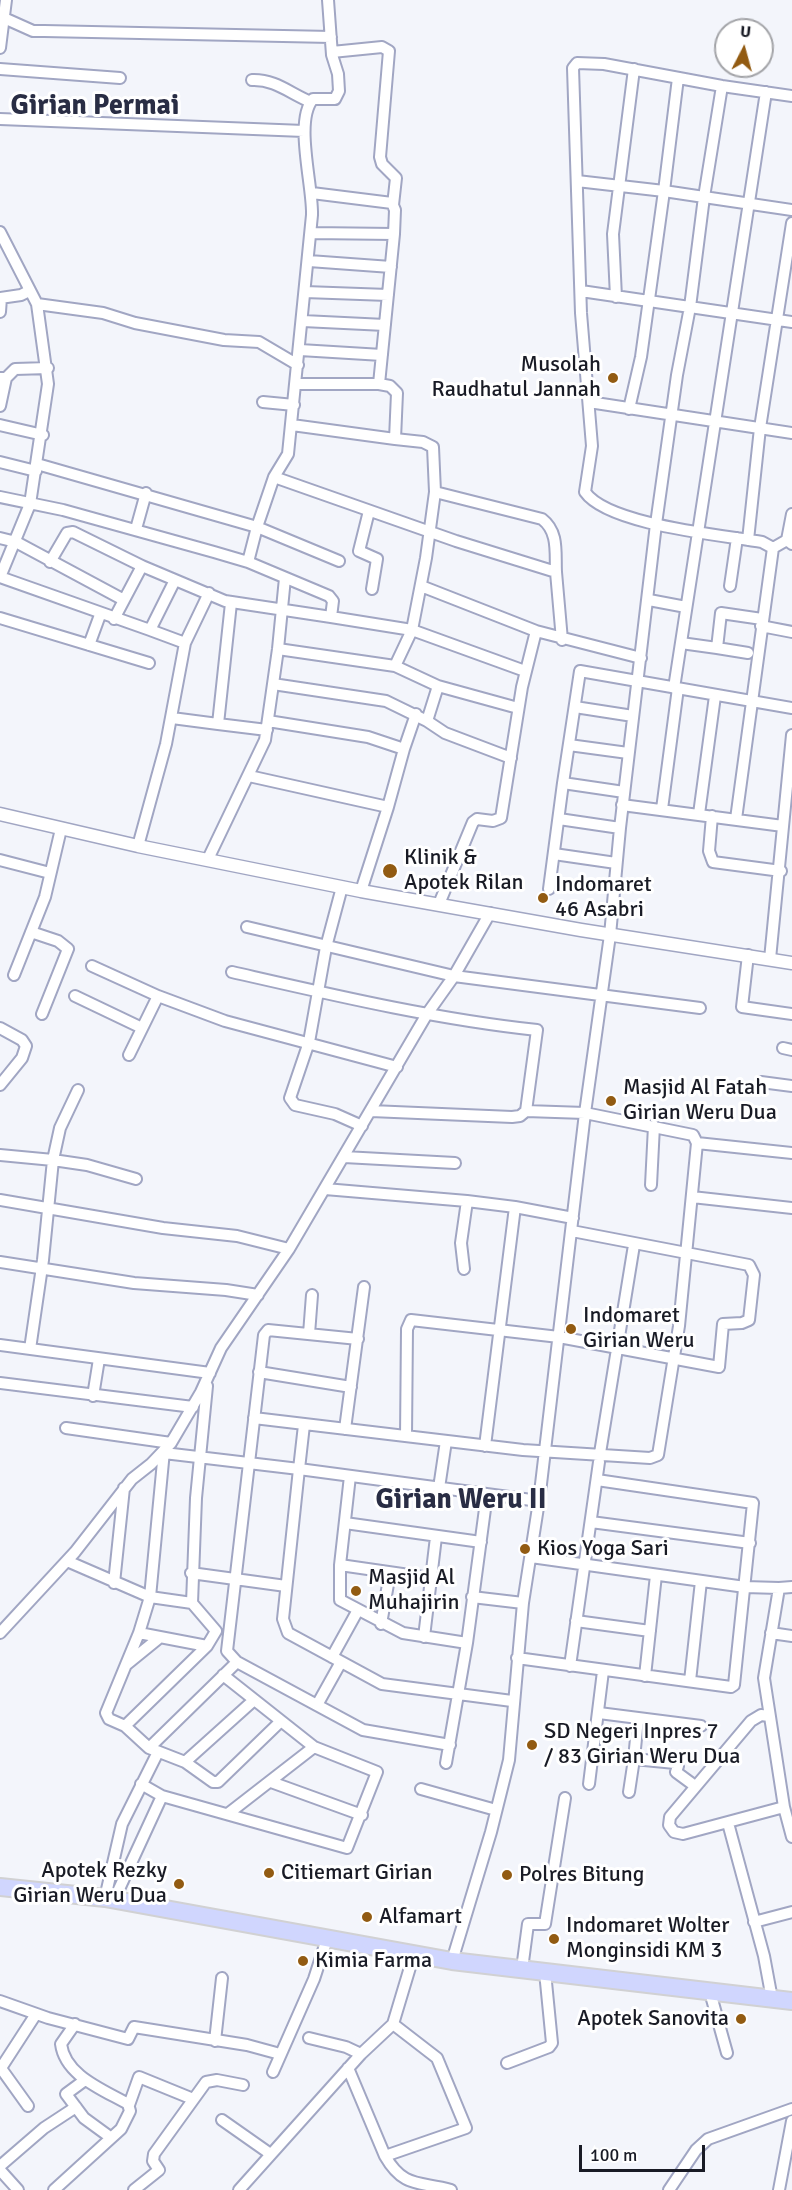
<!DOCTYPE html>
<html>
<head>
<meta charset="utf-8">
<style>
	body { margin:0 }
	#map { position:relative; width:792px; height:2190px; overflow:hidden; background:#f3f5fb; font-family:Signika,sans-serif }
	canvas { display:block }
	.north { position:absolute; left:714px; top:18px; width:60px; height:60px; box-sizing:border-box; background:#fff; border:2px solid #a3a4a8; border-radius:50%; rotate:6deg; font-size:16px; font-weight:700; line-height:24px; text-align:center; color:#191b25 }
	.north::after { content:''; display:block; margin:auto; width:21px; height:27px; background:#925b12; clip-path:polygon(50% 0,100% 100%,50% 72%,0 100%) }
	.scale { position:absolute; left:579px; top:2145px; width:126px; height:27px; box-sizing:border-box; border:3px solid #191b25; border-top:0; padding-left:8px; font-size:18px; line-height:21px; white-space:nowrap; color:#191b25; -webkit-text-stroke:4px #fff; paint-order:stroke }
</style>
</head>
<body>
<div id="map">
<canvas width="792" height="2190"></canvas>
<div class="north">U</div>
<div class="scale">100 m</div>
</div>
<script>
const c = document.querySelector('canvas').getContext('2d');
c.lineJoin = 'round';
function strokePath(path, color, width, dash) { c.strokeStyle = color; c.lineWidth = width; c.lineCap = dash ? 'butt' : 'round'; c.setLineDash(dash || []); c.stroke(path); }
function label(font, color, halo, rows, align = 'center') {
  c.font = font + ' Signika,sans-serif'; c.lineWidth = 6; c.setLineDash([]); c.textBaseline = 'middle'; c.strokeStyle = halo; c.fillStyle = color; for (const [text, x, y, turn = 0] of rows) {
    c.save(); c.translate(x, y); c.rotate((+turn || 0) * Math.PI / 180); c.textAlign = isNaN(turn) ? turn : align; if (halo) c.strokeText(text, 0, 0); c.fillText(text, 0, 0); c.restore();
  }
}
const minor = new Path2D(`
	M328,0l4,55 6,19 1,17 -4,8h-22c-19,22 0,86 -1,116l-24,239 -14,23 -17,50 82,34
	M4,18l29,13h11l287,6
	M0,48l6,-48
	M332,52l50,-5 7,4 -9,106 2,7 14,14 -3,27
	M0,69l120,9
	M252,80c23,-1 39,14 59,22
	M792,96l-70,-10 -118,-22 -27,-1 -4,5 8,245 11,133 -7,46c23,33 137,43 177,50l11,6 14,-8 5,4
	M0,119l304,12
	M577,181l87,10 14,-113
	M0,232l37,72 11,80 -18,120 -30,73
	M311,233l83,1
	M309,261l82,6
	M581,291l211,31
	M305,292l83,3
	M616,297l-3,-63 21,-165
	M0,298l21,-3 8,-4
	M37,304l66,9 32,10 89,17 35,2 39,23
	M0,312l1,-14
	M303,321l82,4
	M300,350l82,5
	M0,378h6l9,-9 33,-1
	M296,384h83l15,-150 1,-24 -3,-7 -80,-10
	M379,384l11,2 7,7 -2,46 28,3 10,5 2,45
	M263,402l31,3
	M589,402l203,31
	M0,406l6,-28
	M629,409l12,-52 23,-166 40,6 18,-111
	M0,425l43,10
	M292,425l103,14
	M0,462l36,9
	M37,464l220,63 -9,35
	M274,477l182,64 100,31 6,68
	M0,497l63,13 151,42 34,10 81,34 4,5 -2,16 81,13 14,-72 9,-66 107,27c17,13 13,34 14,53
	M369,511l-10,40 18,8 -5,30
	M136,529l10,-36
	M0,538l16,4 108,58
	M748,540l12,-112 32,-205
	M787,540l5,-26
	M50,562l17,-29 6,-1 69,34 83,35 106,16
	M0,577l150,53 25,-50
	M421,586l115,45 105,27
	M730,586l7,-48
	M649,600l37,7
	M231,603l-13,121 49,6
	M0,618l149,45
	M114,619l28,-53
	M761,626l31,6
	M150,630l35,13
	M681,643l36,5 4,-35 41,6
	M89,645l11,-30
	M717,648l31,5
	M395,666l17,-36 113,41
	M273,684l113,17 41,20 11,-35 -43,-20 -117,-17
	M438,686l80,22
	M674,688l92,-596
	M575,707l58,9
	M172,718l46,6
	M268,721l100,16 36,12 12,-35
	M427,721l18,12 66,25
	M569,745l59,8
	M249,776l139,31 16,-58
	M624,792l-61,-9 17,-112 212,37
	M622,805l161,21
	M662,809l16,-121
	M699,814l16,-118
	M712,816l-3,35 4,11 68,9
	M559,819l61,9
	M736,819l37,-271
	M138,846l28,-102 19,-101 24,-50
	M554,854l62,9
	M208,859l57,-119 13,-91 7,-71
	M0,860l50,13
	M342,887l-16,60 -17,95 -19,56 5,7 40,9 27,12
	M549,889l14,-106
	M361,891l27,-84
	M439,904l34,-82 4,-3 16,2 8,-3 21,-131 14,-56
	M247,927l207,49 246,32
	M31,932l27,9 10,8 -26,65
	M748,955l-6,52 50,7
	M770,959l22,-224
	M92,966l66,30
	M232,972c101,23 202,47 305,58l-11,81
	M14,975l31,-78 16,-68
	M75,996l67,32
	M0,1028l22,12 4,6 -4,12 -22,27
	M783,1048l9,2
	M129,1055l29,-59 67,25 172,46
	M761,1082l31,4
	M78,1090l-18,38 -7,32 34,5 49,14
	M697,1143l95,10
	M0,1155l53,5 -10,100 -13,89
	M344,1157l111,6
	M651,1185l3,-59
	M325,1189l142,12
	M692,1197l100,11
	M0,1200l163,28 74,8 52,13
	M0,1262l134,21 92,7 32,5
	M464,1269l-3,-26 6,-42 48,6
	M309,1334l3,-39
	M358,1339l-90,-9 -4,5 -37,316 10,11 126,68 87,15
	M0,1345l210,28
	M259,1372l92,15
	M0,1383l193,24
	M93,1396l6,-37
	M254,1418l269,32 127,8 8,-3 21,-129 18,-183 -4,-8 -108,-22 -59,-2 -6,5 -8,1 -141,-6
	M66,1428l105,15
	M345,1429l19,-142
	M406,1436l1,-107 4,-9 148,17 160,30 4,-43 19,-1 7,-3 5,-45 -5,-10 -177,-34
	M485,1446l30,-239 58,11
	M164,1451l-14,146 -11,36 -33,80 3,6 16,7 24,22 36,14 69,-62
	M164,1453l135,16 5,-44
	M600,1453l34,-208
	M350,1476l-10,89v35l63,33 64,10
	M439,1488l7,-47
	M591,1522l159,21
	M345,1523l136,19
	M531,1557l214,30 34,1
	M67,1561l83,36 42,6 24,28 -9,15 -82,80
	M340,1565l90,13
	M191,1573l95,13
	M114,1583l10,-95
	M792,1587l-13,1 -15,90 20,129 8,30
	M472,1597l51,6
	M192,1603l4,-105 11,-112
	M576,1621l74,10
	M381,1624l9,-51
	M0,1633l75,-81 57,-73 19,-15 20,-21 30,-51 20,-44 68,-99 138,-235 27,-38 36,-63
	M139,1633l68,13
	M771,1633l21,3
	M424,1637l12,-100
	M332,1657l26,-47
	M517,1658l214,29 3,-2 19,-182 -156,-23
	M127,1664l32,-26
	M570,1666l29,-204
	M645,1676l11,-101
	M690,1681l11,-100
	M512,1701l-130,-17 -94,-51 -5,-14 16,-150 240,32
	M317,1705l24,-43
	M599,1713l102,13
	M769,1716l-8,-1 -10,6 -81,96 -1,8 5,7 9,2 101,-27
	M638,1718l-4,41 41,4 3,3 -2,6 19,14
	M149,1748l88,-86
	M185,1762l28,20h5l63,-61
	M446,1763l21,-120 20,-149
	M271,1782l91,33
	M141,1784l21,12 185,52 30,-76 -63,-25 -91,-72
	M589,1784l14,-113
	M421,1789l75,21
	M629,1792l5,-33
	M229,1813l85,-66
	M728,1823l36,133 8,43
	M105,1898l17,-74 36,-72
	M114,1900l48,-104
	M754,1922l38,-10
	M452,1961l39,-129 18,-72 14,-157 16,-102 46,-388 25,-178 10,-107 36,-304 21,-149 13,-68 14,-110 88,13
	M522,1969l6,-45h17l20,-126
	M710,1992l17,61
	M0,2001l48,17 80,21 6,-12 113,18 33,9
	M309,2038l37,9 15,7
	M215,2041l7,-63
	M507,2063l42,-16 3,-4 -7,-71
	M0,2067l28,39
	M1,2068l35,-54
	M348,2068l37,88 81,-28 -29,-70 -44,-34
	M273,2072l41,-93 13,-40
	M85,2080l-19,14 18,24 26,19
	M129,2105l10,-28 54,22
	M222,2120l47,33
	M385,2156c19,33 35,25 66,34
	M0,2166l44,-38 32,-21
	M0,2170l18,20
	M54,2190l67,-61 9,-18 -2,-7c-24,-14 -63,-28 -67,-60l14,-20
	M134,2190l25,-20 -6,-9 1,-7 52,-72 11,-2 26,5
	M239,2190l122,-136 32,-30 21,-70
	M669,2190l27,-40 12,-11 84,-30
	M779,2190l13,-69`);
const tertiary = new Path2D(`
	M0,814l138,32 223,45 220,39 211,33`);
const trunk = new Path2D(`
	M0,1887l105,11 347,63 340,40`);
strokePath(minor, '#a1a6c3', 14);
strokePath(tertiary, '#a1a6c3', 15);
strokePath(trunk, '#d1d1d3', 20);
strokePath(minor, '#fff', 10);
strokePath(tertiary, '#fff', 12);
strokePath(trunk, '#d0d6fe', 16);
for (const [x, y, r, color] of [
	[613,378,6,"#925b12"],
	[390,871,8,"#925b12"],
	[543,898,6,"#925b12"],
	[611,1101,6,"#925b12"],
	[571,1329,6,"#925b12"],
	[525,1549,6,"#925b12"],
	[356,1591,6,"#925b12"],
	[532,1745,6,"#925b12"],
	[269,1873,6,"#925b12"],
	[507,1875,6,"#925b12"],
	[179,1884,6,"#925b12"],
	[367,1917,6,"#925b12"],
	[554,1939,6,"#925b12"],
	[303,1961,6,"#925b12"],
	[741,2019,6,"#925b12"]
]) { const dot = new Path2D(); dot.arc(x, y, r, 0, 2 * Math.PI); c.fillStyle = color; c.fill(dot); strokePath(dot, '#fff', 2); }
label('22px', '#191b25', '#fff', [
	["Musolah",601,365,"right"],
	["Raudhatul Jannah",601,390,"right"],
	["Klinik &",404,858],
	["Apotek Rilan",404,883],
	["Indomaret",555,885],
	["46 Asabri",555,910],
	["Masjid Al Fatah",623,1088],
	["Girian Weru Dua",623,1113],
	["Indomaret",583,1316],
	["Girian Weru",583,1341],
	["Kios Yoga Sari",537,1549],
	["Masjid Al",368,1578],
	["Muhajirin",368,1603],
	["SD Negeri Inpres 7",544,1732],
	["/ 83 Girian Weru Dua",544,1757],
	["Apotek Rezky",167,1871,"right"],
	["Girian Weru Dua",167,1896,"right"],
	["Citiemart Girian",281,1873],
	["Polres Bitung",519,1875],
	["Alfamart",379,1917],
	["Indomaret Wolter",566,1926],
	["Monginsidi KM 3",566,1951],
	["Kimia Farma",315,1961],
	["Apotek Sanovita",729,2019,"right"]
], 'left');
label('bold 28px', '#292d44', '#fff', [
	["Girian Permai",95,107],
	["Girian Weru II",461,1501]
]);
</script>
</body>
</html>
